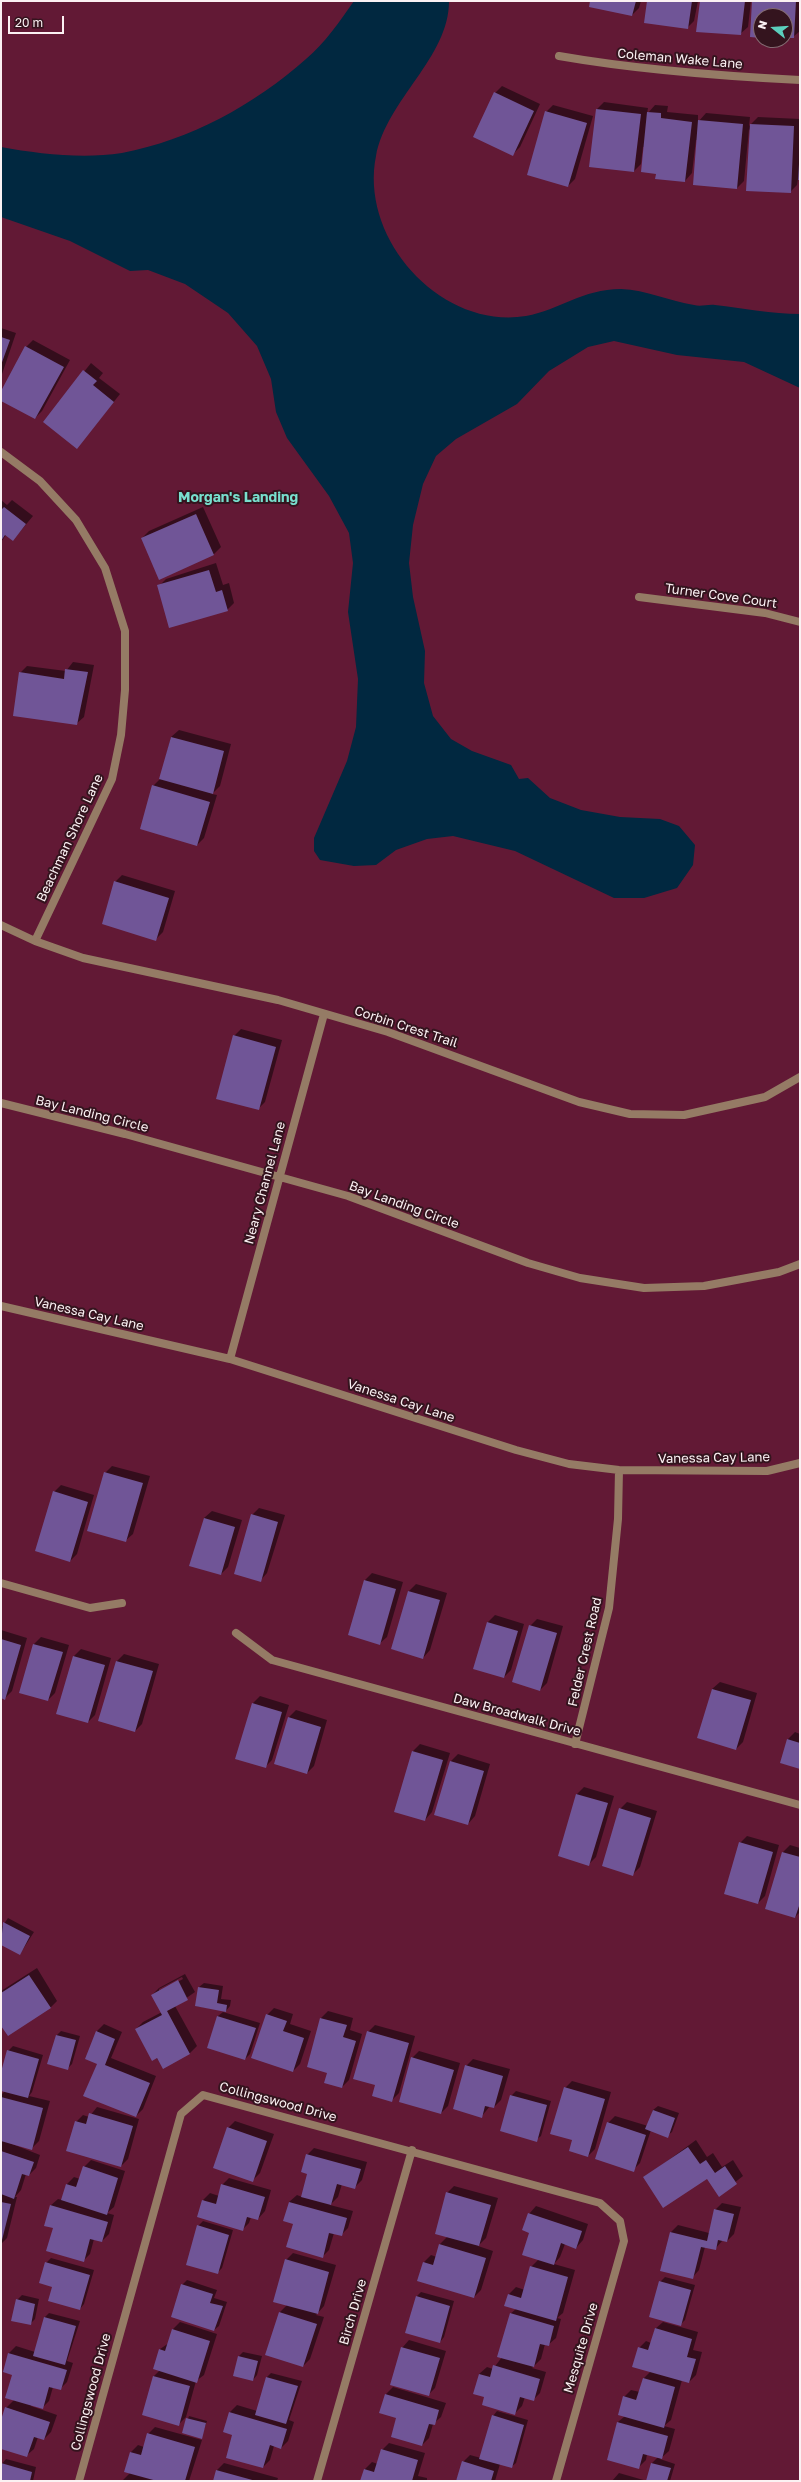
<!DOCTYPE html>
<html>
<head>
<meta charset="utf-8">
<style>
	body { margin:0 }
	#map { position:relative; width:801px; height:2482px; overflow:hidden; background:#621935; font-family:"Golos Text",sans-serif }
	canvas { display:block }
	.frame { position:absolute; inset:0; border:2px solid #fbf1f3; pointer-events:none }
	.north { position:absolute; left:753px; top:8px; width:40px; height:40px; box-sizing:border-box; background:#34141e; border:1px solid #846c73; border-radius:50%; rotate:287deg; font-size:11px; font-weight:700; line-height:16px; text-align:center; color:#fbf1f3 }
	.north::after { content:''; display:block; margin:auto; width:14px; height:18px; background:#5bcebc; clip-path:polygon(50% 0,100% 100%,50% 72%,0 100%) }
	.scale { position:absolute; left:8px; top:16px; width:56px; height:18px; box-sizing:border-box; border:2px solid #fbf1f3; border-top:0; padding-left:5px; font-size:12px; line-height:14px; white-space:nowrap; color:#fbf1f3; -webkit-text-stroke:3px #34141e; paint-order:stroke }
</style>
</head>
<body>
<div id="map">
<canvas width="801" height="2482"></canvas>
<div class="frame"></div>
<div class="north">N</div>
<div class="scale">20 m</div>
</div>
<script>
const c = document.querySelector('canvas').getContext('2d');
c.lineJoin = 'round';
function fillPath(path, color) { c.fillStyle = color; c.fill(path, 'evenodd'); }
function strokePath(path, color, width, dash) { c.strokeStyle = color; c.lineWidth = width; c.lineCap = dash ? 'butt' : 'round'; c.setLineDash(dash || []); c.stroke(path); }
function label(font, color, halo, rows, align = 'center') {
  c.font = font + ' "Golos Text",sans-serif'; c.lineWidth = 4; c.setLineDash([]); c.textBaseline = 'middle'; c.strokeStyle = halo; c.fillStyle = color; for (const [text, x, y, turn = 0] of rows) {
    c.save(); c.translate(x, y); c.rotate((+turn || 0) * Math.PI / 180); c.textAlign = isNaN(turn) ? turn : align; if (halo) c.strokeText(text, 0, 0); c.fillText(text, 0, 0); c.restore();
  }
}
fillPath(new Path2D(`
	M354,1h95c0,57 -62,98 -73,155 -17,83 65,174 150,160 34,-6 56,-27 95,-27 25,1 49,12 73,16 7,2 14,-1 21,0 28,3 57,9 85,9v74l-56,-26 -67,-7 -63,-14 -26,6 -39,24 -32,33 -61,35 -20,17 -13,28 -10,41 -4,38 4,34 12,54 -1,32 9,33 18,23 21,12 39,14 8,14 9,-1 22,20 31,12 39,7 40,2 19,7 16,19 -2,20 -16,23 -33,10h-30l-99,-47 -62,-15 -26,3 -31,11 -20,15 -22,1 -34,-6 -6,-9v-13l33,-77 9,-34 2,-48 -10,-67 5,-49 -4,-30 -20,-37 -42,-58 -11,-26 -5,-33 -14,-33 -29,-33 -43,-29 -37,-14 -18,1 -60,-30 -69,-24v-70c38,7 82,12 121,6 68,-13 132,-48 184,-94 19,-16 34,-38 48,-58z`), '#012840');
fillPath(new Path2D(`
	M591,1h50l-2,7 -7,7z
	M648,1h50l-4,20 -7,7z
	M701,1h50l-3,26 -8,7 -43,-3z
	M753,1h47v30l-7,6h-8v-21h-24v20z
	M502,86l38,18 -20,43 -7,7 -18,-61z
	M604,102l44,6 -1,6 8,-9 13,1 -1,6 31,3v7l8,-9 44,4 -1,9 9,-9 42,2v60h-2l-1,6 -7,7 -41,-63 -5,52 -7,7 -39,-48h-2l-4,33 -7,8 -28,-8 -12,-26h-2l-2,17 -7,7 -37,-62z
	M553,105l40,11 -18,63 -7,7 -22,-74z
	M1,328l15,5 -15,44z
	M33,340l37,20 -28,51 -7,7 -34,-18v-7l25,-46z
	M91,363l12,10 -4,5 21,16 -43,54 -33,-26z
	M1,500l6,5 5,-5 21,16 -20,24 -7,-5 -5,7z
	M203,507l18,40 -7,7 -54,24 -18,-40 7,-7z
	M216,563l7,22 6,-2 5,20 -7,7 -68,-24 7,-7z
	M73,662l21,3 -10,52 -8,7 -56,-51 7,-7 39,5z
	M179,730l52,14 -11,42 -8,8 5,1 -13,43 -7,7 -44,-59 7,-7 11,-42z
	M122,875l53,16 -12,41 -7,7 -41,-57z
	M241,1029l41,11 -17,62 -7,7 -24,-73z
	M112,1466l38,10 -17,58 -8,7 -20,-68z
	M61,1485l33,10 -17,59 -7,7 -16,-69z
	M259,1508l26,7 -18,58 -7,8 -8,-66z
	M212,1511l30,9 -14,47 -7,7 -17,-56z
	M372,1573l31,9 -16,55 -8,7 -14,-64z
	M416,1584l31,9 -17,57 -7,8 -31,-9 17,-58z
	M495,1615l29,9 -13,46 -7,7 -29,-9 13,-46z
	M537,1619l26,7 -16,57 -7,7 -10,-64z
	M1,1630l26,8 -15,53 -7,7 -4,-1z
	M41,1637l28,8 -14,48 -7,7 -28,-8 14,-48z
	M81,1649l30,9 -16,57 -7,7 -14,-66z
	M124,1654l35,10 -17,60 -7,7 -36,-11 18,-59z
	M720,1682l37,11 -14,49 -7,7 -24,-60z
	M260,1696l29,9 -17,55 -7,7 -12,-64z
	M296,1710l31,10 -13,46 -7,7 -18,-56z
	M795,1732l5,2v34l-19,-5 7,-24z
	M420,1744l30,9 -18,59 -7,8 -29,-9 17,-60z
	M458,1754l32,10 -15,52 -7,8 -17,-63z
	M584,1787l30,9 -18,61 -7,7 -30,-8 18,-62z
	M627,1802l30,9 -17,56 -7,7 -13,-65z
	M747,1836l32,9 -14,51 -7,7 -18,-60z
	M790,1845l10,3v64l-5,5 -29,-8 17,-57z
	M8,1918l26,14 -14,22 -19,-10v-16z
	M37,1968l20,33 -7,7 -49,16v-33z
	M185,1974l10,18 -20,14 22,40 -7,7 -27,14 -27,-38 7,-7 19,-10 -10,-17 7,-7zM182,1977l1,2 -24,13v-3z
	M204,1983l19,3 -2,13 10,1 -1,6 -4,5 -30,-5 3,-19z
	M274,2008l19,6 -3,10 21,7 -11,33 -7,7 -26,-56z
	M328,2011l25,7 -3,12 12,4 -13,46 -7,7 -14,-15 -7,-54z
	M223,2012l37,11 -10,31 -5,5 -37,-12 10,-31z
	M104,2024l18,8 -11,26 45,18 -13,33 -7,7 -38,-53 -1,-32z
	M375,2025l40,11 -16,57 -7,7 -16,-15 -8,-53z
	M61,2031l19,5 -8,28 -5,5 -18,-5 8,-29z
	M13,2046l30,9 -11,37 -3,4 21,5 -11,40 -7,7 -25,-6 33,13 -4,13 -7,7 -3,-1 -5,16 -6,7h2l-10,41 -6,6v-149l4,-4 -4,-2v-14l7,-24z
	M419,2051l41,12 -12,43 -7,7 -29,-55z
	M473,2059l37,10 -9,31 -7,7 -4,-1 -8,10 -16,-50z
	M572,2081l39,11 -16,57 -7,7 -15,-17 -8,-51z
	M516,2091l35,10 -10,35 -5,4 -25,-44z
	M658,2106l21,7 -7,19 -5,4 -16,-6 -11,33 -7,7 -25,-47 7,-7 33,10 5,-16z
	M97,2107l42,12 -11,40 -7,7 -45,-44 7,-7 6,2z
	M235,2121l39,13 -14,39 -7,7 -25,-52z
	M696,2140l11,17 6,-4 9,14 11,-7 10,16 -24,19 -12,-18 -63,1z
	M314,2148l53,14 -5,18 -7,7 -13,-3 -4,13 -8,8 23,6 -5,17 -7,7 -7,-2 -5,17 -7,7 -28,-34 -5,-21 8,-7 5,2 6,-24 -1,-18z
	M91,2160l34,11 -11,36 -7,6 7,2 -5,19 -7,7 -8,-2 -4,15 -7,7 -29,-34 -4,-21 8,-7 4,1 5,-16 7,-7 6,2 4,-12z
	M229,2178l42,12 -6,21 -7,8 -7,-2 -2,6 -7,7 -39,-30 7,-7 9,3 3,-11z
	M454,2186l44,12 -12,40 -8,8 15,5 -12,39 -7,7 -50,-35 7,-7 6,2 3,-13 8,-8 -1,-43z
	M722,2203l19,4 -7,27 -7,7 -4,-1 -8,9 -10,-2 -6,23 -7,8 -31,-8 10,-38 7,-7 31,8 6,-23z
	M536,2206l52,18 -5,16 -7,8 -11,-4 -5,13 -6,7 21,6 -12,43 -6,5 4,1 -5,19 -8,7 -3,-1 -4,15 -9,9 14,4 -6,21 -7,7 -8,-3 -3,9 -7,7 -30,-17 -6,-22 8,-7 6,2 9,-12 8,-43 6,-5 -7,-15 7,-7 9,3 6,-23 8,-8 -9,-27 -1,-18z
	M203,2221l30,9 -11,38 -5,5 -19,-47z
	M293,2253l43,12 -12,41 -8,9 8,2 -14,42 -7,7 -23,-54 7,-7 -1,-45z
	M51,2258l43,12 -10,34 -4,5 -27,-23 -7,-23z
	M665,2277l30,8 -10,35 -4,4 -21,-42z
	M187,2280l30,10 -3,8 13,4 -8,24 -5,4 -32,-45z
	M421,2292l33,9 -10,36 -4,5 -23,-46z
	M22,2295l17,4 -4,20 -5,5 -13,-24z
	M49,2313l31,8 -13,40 6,2 -6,19 -7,7 -7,-2 -4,14 -7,7 -11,-3v1l26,9 -6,17 -7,7 -6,-2 -4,12 -8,7 -25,-8v-25l5,-15 8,-8 -1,-26 -4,-21 7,-7 19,6 10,-35z
	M180,2322l37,12 -13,41 -8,6 -10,36 -7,7 -35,-9 10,-39 6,-6 -6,-2 6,-19 9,-6 4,-14z
	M663,2322l35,10 -5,18 9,2 -6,23 -7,7 -7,-2 -11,40 -7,6 11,3 -6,22 -9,8 15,5 -5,17h-58l7,-8 28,8 5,-18 6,-6 -11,-3 -1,6 -8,8 -20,-46 7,-6 -1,-19 7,-7 9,2 4,-14 7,-7 -12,-23 7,-7 5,2 4,-14z
	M409,2340l37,11 -11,37 -7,7 -26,-47z
	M243,2352l19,4 -5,19 -4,5 -14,-24z
	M271,2373l31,8 -13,39 5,2 -6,19 -7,7 -7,-2 -4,14 -7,7 -29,-33 -4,-22 7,-7 20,6 10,-34z
	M393,2387l53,16 -5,14 -8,7 -4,14 -7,7 -25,-28 -11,-23z
	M497,2411l31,9 -12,43 -5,4 -11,-3 -5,17h-39l7,-19 7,-7 11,3 12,-42z
	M189,2416l18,5 -6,17 -18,-6z
	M155,2427l47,13 -13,41h-67l9,-9v-20l7,-7 6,2 4,-13z
	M389,2443l36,10 -7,23 9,2v3h-66l4,-12 7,-7 6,2 4,-14z
	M6,2459l30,8 -3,14h-32v-16z
	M224,2463l54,15 -1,3h-63l3,-11z`), '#0007');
fillPath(new Path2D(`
	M590,1h46l-4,15 -43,-9z
	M647,1h45l-4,28 -44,-6z
	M700,1h45l-4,34 -45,-3z
	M752,1h44l-2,37h-9v-22h-24v22l-11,-1z
	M494,92l40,19 -21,45 -40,-19z
	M596,109l45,5 -7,58 -45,-5z
	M545,111l42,12 -19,64 -41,-12z
	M647,112l14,1v5l31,4 -7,60 -30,-3 1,-5 -15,-2z
	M698,120l45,4 -6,65 -44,-4z
	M750,124l44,2 -3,67 -45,-2z
	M799,164h1v16h-2z
	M1,337l9,3 -9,25z
	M25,346l39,21 -29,52 -34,-18v-10z
	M83,370l14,11 -4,4 21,17 -37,47 -34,-27z
	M4,507l22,17 -13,17 -8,-6 -4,6v-31z
	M196,514l18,41 -55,25 -18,-42z
	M209,570l7,22 6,-2 6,21 -59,17 -12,-43z
	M65,669l23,3 -11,53 -64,-9 6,-44 45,7z
	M171,737l53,14 -11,43 -54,-15z
	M152,785l58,17 -13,44 -57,-17z
	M114,881l55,17 -13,43 -54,-17z
	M233,1035l43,12 -17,63 -43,-11z
	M104,1472l39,11 -17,59 -39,-11z
	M53,1491l35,11 -18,60 -35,-11z
	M251,1514l27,8 -17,60 -27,-8z
	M204,1518l31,9 -14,48 -32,-9z
	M364,1580l32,9 -16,56 -32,-10z
	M408,1591l32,9 -17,59 -32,-10z
	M487,1622l31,9 -14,47 -31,-9z
	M529,1625l28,8 -17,58 -28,-9z
	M1,1639l20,6 -16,55 -4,-2z
	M33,1644l30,8 -15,49 -29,-8z
	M73,1656l32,9 -17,58 -32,-9z
	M116,1661l37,10 -18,61 -37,-11z
	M712,1689l39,11 -15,50 -39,-12z
	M252,1703l30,9 -16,56 -31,-9z
	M288,1717l33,10 -14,47 -33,-10z
	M787,1739l13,4v26l-20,-6z
	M412,1751l31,9 -18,61 -31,-9z
	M450,1761l34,10 -16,54 -34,-10z
	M576,1794l32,9 -19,63 -31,-10z
	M619,1808l32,10 -18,58 -31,-10z
	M739,1842l34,10 -15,52 -34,-10z
	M782,1852l18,5v46l-5,15 -30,-9z
	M3,1922l27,14 -10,19 -19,-10z
	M29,1975l22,33 -43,28 -7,-10v-33z
	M178,1980l10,20 -21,11 23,43 -27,15 -6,-11 -5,3 -17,-32 27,-14 -11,-20z
	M198,1987l21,3 -2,13 10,2 -1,7 -31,-6z
	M266,2014l21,7 -4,10 21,7 -11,34 -42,-14z
	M217,2016l39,12 -11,32 -38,-12z
	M320,2018l27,7 -4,12 13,4 -14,47 -18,-5 3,-10 -20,-6z
	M96,2031l19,8 -10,26 45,18 -14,34 -53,-21 14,-32 -12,-5z
	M367,2031l42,12 -17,59 -20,-6 3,-11 -22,-6z
	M56,2035l20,5 -8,30 -21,-6z
	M7,2050l32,9 -11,39 -27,-7v-19z
	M411,2057l43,13 -13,44 -42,-12z
	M465,2065l38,11 -9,32 -9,-2 -3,12 -29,-9z
	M564,2087l41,12 -17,58 -19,-6 3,-11 -22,-6z
	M510,2095l37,10 -10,37 -37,-11z
	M1,2097l42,11 -11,42 -31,-9z
	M653,2110l22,8 -7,20 -23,-9z
	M89,2113l44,13 -12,41 -55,-16 9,-30 11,3z
	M607,2122l39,13 -12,37 -39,-13z
	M227,2127l40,14 -14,41 -40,-14z
	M688,2147l12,17 6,-4 9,13 10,-7 12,18 -18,13 -12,-18 -44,29 -20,-31z
	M1,2151l33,11 -5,14 -7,-2 -8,25 -13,-5z
	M306,2154l55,15 -6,20 -18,-5 -6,21 -30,-8 6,-23 -6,-2z
	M83,2166l35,12 -11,37 -46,-15 5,-16 10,3z
	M221,2184l44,13 -7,23 -11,-3 -4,14 -46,-14 5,-17 14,4z
	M446,2192l45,13 -12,41 -44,-12z
	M1,2202l10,2 -9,36h-1z
	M289,2202l58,16 -5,18 -13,-3 -6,25 -37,-11 7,-23 -10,-3z
	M50,2205l58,17 -6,20 -12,-3 -6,23 -38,-11 7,-23 -9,-2z
	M714,2209l20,5 -7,28 -9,-2 -2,10 -15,-3 -8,32 -33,-8 10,-39 37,9z
	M528,2213l54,18 -6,18 -15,-6 -7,22 -32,-10 7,-22 -7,-3z
	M197,2225l32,10 -11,39 -32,-9z
	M439,2244l47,14 -12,40 -57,-17 6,-19 10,3z
	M285,2259l44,13 -11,42 -45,-12z
	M45,2262l45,13 -10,35 -32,-9 4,-14 -13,-4z
	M530,2266l38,11 -12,44 -52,-15 4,-12 13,4z
	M659,2281l32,9 -10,36 -32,-9z
	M181,2284l32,10 -3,9 13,3 -9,25 -43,-14z
	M416,2296l34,10 -10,37 -35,-10z
	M16,2299l19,5 -4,21 -20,-4z
	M279,2312l38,12 -14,43 -38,-12z
	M510,2313l44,13 -5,20 -9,-2 -6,23 -37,-10z
	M44,2317l32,9 -11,39 -32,-9z
	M655,2328l37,11 -5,18 9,2 -7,24 -57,-16 6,-20 10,3z
	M172,2329l38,12 -13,42 -44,-14 6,-20 6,2z
	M401,2347l39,11 -11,38 -39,-11z
	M8,2353l59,17 -6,20 -12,-3 -6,22 -38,-11 7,-23 -9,-3z
	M238,2356l20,5 -5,20 -20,-5z
	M493,2365l47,14 -6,22 -14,-4 -5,18 -33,-10 2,-8 -11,-3 6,-20 11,3z
	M153,2376l37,10 -11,40 -37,-11z
	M266,2377l32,9 -12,38 -31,-9z
	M643,2378l32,9 -11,41 -46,-13 5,-19 13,4z
	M385,2394l54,16 -4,15 -6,-1 -7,22 -31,-9 5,-19 -17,-5z
	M5,2407l45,15 -6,18 -10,-3 -7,20 -26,-8v-29z
	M229,2412l58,17 -6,20 -11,-4 -7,23 -37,-10 6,-23 -9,-3z
	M492,2415l32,10 -12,43 -33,-9z
	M186,2418l20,5 -4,16 -20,-6z
	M617,2422l51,14 -6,23 -19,-5 -4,15 -32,-9z
	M147,2433l48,14 -10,34h-28l-33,-9 6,-20 11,3z
	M381,2449l37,11 -6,21h-52l4,-12 10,3z
	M462,2461l32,10 -3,10h-35z
	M1,2463l31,9 -2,9h-29z
	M651,2463l20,5 -4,13h-21z
	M216,2470l40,11h-43z`), '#705597');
strokePath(new Path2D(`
	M559,56c80,14 160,20 241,24
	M1,452l39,29 36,39 29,48 20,63v59l-4,45 -9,44 -77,162
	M639,597l126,16 35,9
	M1,925l34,16 48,17 195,42 110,32 191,70 51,12 54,1 81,-18 35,-20
	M1,1103l124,31 223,62 180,67 52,15 64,10 60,-2 75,-14 21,-8
	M1,1306l229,53 286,91 53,14 50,6 148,1 33,-8
	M230,1359l94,-345
	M1,1583l89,25 32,-5
	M236,1633l36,27 528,145
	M575,1744l34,-136 9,-89 1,-49
	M79,2481l102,-367 22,-19 397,108 20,18 4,20 -68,240
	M317,2481l95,-331`), '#957b65', 8);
label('13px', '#fbf1f3', '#34141e', [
	["Coleman Wake Lane",680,59,5],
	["Turner Cove Court",721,596,8],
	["Beachman Shore Lane",70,838,-65],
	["Corbin Crest Trail",406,1027,18],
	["Bay Landing Circle",92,1114,14],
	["Neary Channel Lane",265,1183,-75],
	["Bay Landing Circle",404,1205,20],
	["Vanessa Cay Lane",89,1314,13],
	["Vanessa Cay Lane",401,1401,18],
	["Vanessa Cay Lane",714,1458,-1],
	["Felder Crest Road",585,1652,-77],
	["Daw Broadwalk Drive",517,1715,15],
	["Collingswood Drive",278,2102,15],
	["Birch Drive",353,2312,-74],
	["Mesquite Drive",581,2348,-74],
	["Collingswood Drive",91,2392,-75]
]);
label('bold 14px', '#78dfce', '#34141e', [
	["Morgan's Landing",238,498]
]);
</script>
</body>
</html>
